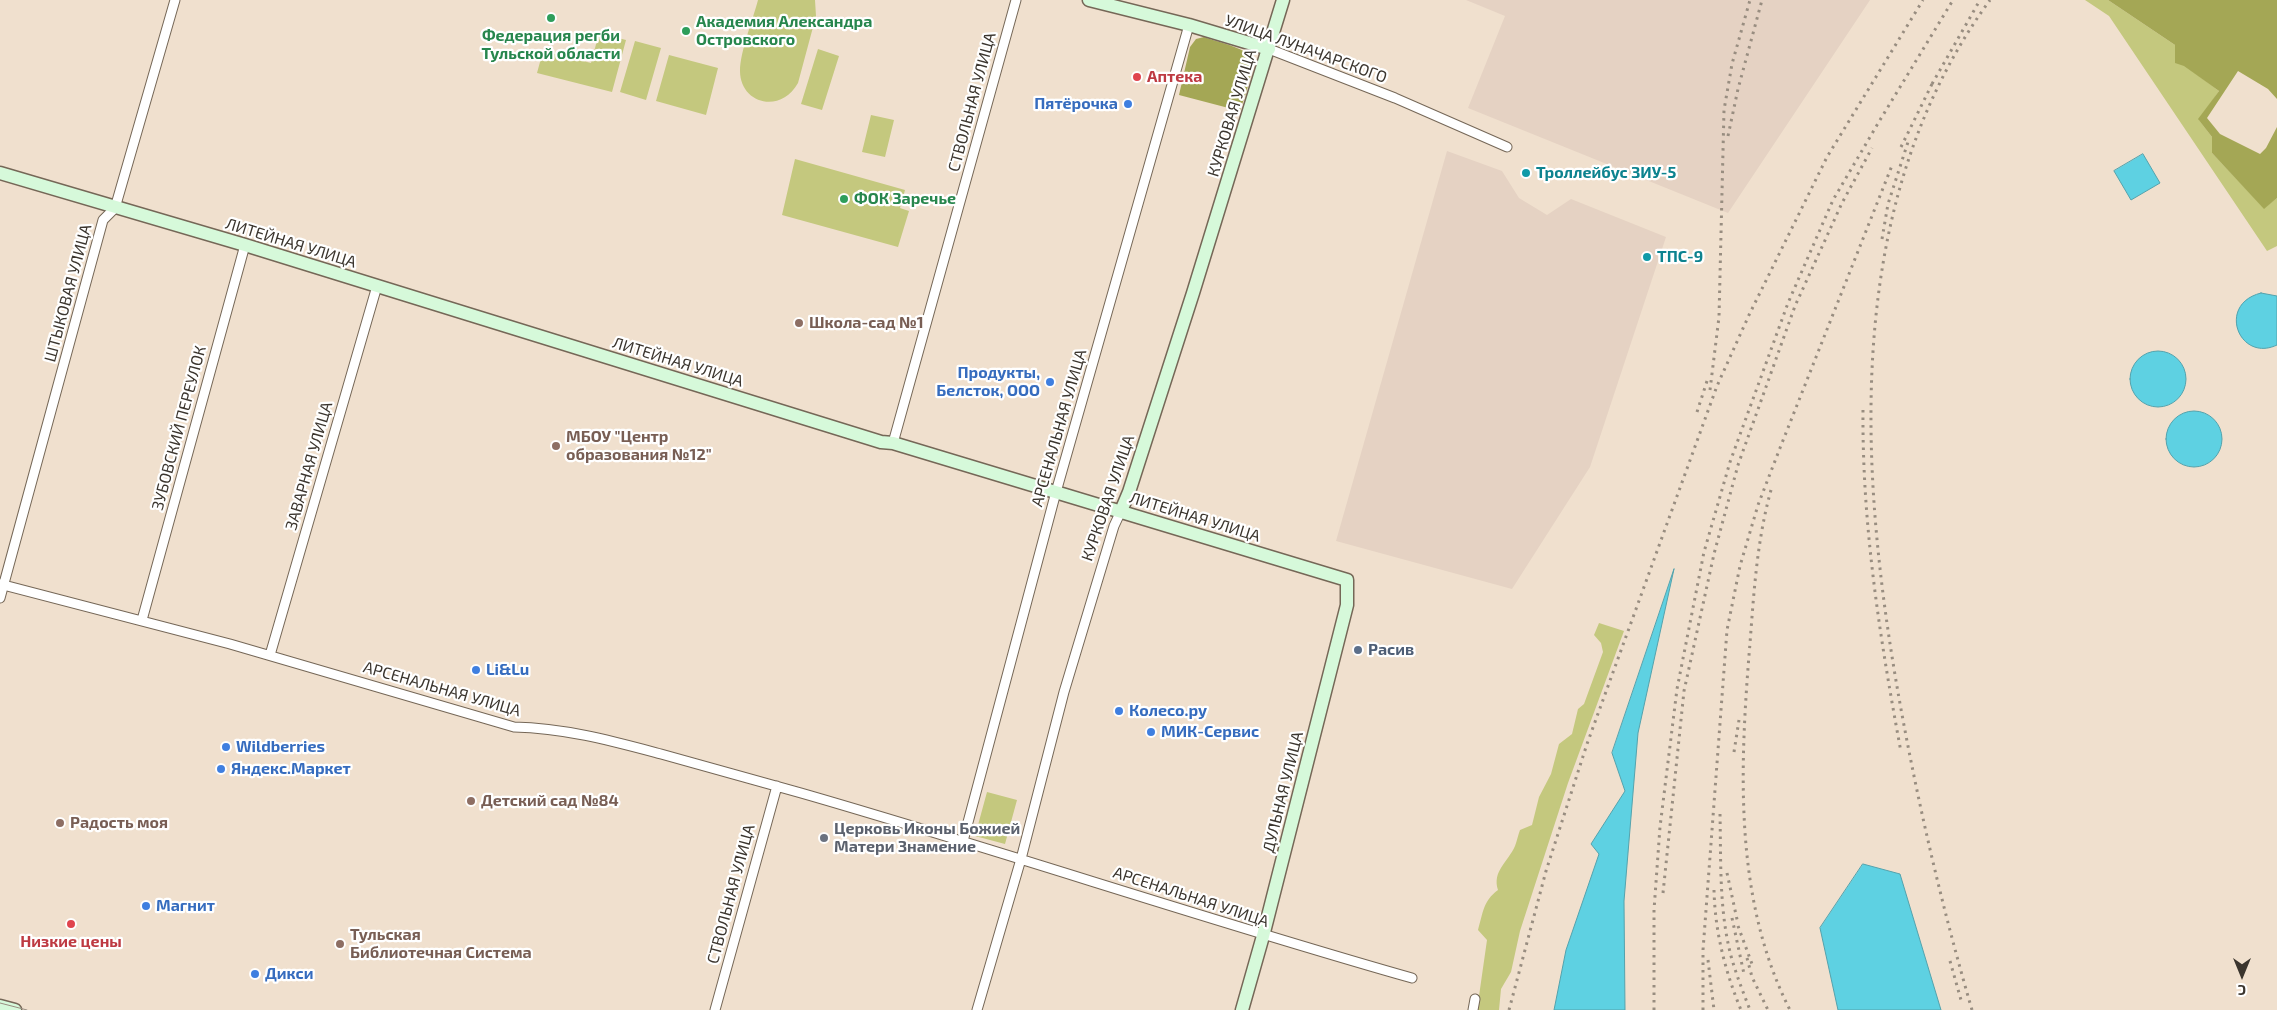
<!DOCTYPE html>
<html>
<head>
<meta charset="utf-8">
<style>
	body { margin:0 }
	#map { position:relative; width:2277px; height:1010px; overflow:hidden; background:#f0e0ce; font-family:"Exo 2",sans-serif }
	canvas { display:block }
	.north { position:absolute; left:2217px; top:950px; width:50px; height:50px; -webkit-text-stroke:4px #fff; paint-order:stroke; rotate:180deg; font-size:14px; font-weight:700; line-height:20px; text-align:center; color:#3b352e }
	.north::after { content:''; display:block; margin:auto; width:18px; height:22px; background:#3b352e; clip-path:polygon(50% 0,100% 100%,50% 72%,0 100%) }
</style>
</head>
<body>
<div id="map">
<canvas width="2277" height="1010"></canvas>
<div class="north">С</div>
</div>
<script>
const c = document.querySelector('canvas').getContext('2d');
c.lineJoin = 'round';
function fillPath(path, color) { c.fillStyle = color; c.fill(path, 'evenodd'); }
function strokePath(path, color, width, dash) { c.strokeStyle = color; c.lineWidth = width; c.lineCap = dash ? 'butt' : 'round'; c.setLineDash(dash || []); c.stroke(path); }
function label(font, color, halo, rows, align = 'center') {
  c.font = font + ' "Exo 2",sans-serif'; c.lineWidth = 4.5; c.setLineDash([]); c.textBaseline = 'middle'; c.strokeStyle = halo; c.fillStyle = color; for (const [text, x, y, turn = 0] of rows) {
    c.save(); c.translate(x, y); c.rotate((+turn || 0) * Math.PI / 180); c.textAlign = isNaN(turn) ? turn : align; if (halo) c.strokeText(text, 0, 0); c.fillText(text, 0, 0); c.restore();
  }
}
fillPath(new Path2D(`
	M1466,0h404l-142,213 -260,-105 37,-92z
	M1447,151l55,20 17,27 28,17 24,-16 95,38 -76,230 -78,122 -176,-48z`), '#e5d2c3');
fillPath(new Path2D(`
	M758,0h57l1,16 -18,67c-18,32 -58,20 -58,-12 0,-19 13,-52 18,-71z
	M2085,0h23l67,45 9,20 35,26 -20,29 13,17v16l52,55 13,-10v48l-10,5 -158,-235z
	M599,33l27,7 -14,52 -75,-19 6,-22 48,12z
	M635,41l26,7 -15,52 -26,-8z
	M818,49l21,7 -17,54 -21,-6z
	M669,55l49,13 -12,47 -50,-14z
	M871,115l23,5 -9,37 -23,-5z
	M795,159l110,31 -5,18 9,3 -11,36 -116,-32z
	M1599,623l25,8 -56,152 -48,148 -9,41 -10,17 -2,21h-22l10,-70 -9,-10c5,-17 5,-29 20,-40 -6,-19 10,-28 17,-44 2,-5 3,-11 5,-16l12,-5 7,-28 12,-23 8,-30 13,-10 6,-25 6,-5 19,-52 -2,-9 -7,-8z
	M987,792l30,8 -12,44 -30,-8z`), '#c4c87e');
fillPath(new Path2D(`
	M2108,0h169v99l-9,-10 -30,-18 -31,47 13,16 40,20 6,-6 11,-21v71l-13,11 -52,-56v-16l-14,-18 21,-28 -35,-25 -9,-3v-18z
	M1204,37c13,5 30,8 41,15 15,8 -1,46 -5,59l-61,-16 11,-48 6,-8z`), '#a4a755');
const water = new Path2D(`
	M2143,154l17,29 -29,17 -17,-29z
	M2261,293l16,3v49c-38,18 -61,-41 -16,-52z
	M2130 379a28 28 0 1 1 56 0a28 28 0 1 1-56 0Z
	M2166 439a28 28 0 1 1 56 0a28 28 0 1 1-56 0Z
	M1674,569l-36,164 -14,168 1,109h-71l12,-60 33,-96 -8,-10 34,-53 -13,-38z
	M1863,864l37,10 41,136h-103l-18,-82z`);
fillPath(water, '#5ed1e2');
strokePath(water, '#54a2ac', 1);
const street = new Path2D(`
	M1269,49l126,49 112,49
	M893,443l123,-443
	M0,584l230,60 284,83c51,1 98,14 147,27 47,13 93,26 140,39 205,59 406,127 611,185
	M0,598l103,-378 12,-12 60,-208
	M142,620l103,-375
	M270,655l107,-369
	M963,841l93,-349 133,-467
	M715,1010l62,-224
	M977,1010l44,-151 43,-167 50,-166 7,-15
	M1473,1010l2,-11`);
const secondary = new Path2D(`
	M1089,0l100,25 80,24
	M0,173l245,72 636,197 12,1 454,137v25l-84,331 -21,74
	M1121,511l8,-19 64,-199 90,-293
	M0,1006l15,4`);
strokePath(street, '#756757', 11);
strokePath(secondary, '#756757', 15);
strokePath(street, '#fff', 9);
strokePath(secondary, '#d6f9da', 12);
strokePath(new Path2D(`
	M0,1003l27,7`), '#988d80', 1);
strokePath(new Path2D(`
	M1932,84l48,-84
	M1728,136l10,-47 24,-89
	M1901,147l33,-67
	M1882,239l6,-35 20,-62
	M1710,390l9,-73 5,-207 8,-46 18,-64
	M1863,410c-1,115 17,229 38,342
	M1697,412l10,-31
	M1771,490c-14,50 -17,101 -21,153 -10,122 -17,255 40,367
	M1734,752l5,-32
	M1720,814c1,47 -1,96 11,142 5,18 12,36 19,54
	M1727,873l11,51
	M1714,890c1,42 11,81 27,120
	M1663,893l21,-202 30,-137 24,-89 57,-159 47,-103 30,-55
	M1732,918l12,56
	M1738,926l14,38
	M1747,958l5,19 16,33
	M1708,960l6,50
	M1950,961l11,39
	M1509,1010l37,-139 41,-127 130,-358 32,-71 78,-158 96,-157
	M1654,1010v-100l6,-83 17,-138 27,-137 26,-90 58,-159 45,-103 47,-80 73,-120
	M1703,1010v-60l24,-320 13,-64 18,-61 22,-57 113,-285
	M1972,1010c-30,-103 -54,-206 -73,-312 -41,-232 -56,-497 91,-698`), '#988d80', 3, [2.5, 5]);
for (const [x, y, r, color] of [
	[551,18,5,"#2e9e5b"],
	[686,31,5,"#2e9e5b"],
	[1137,77,5,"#e0444e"],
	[1128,104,5,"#3f7fe0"],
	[1526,173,5,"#0f9aa8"],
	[844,199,5,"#2e9e5b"],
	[1647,257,5,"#0f9aa8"],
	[799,323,5,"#8d6e63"],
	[1050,382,5,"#3f7fe0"],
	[556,446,5,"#8d6e63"],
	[1358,650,5,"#5c6f8a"],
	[476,670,5,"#3f7fe0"],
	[1119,711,5,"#3f7fe0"],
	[1151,732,5,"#3f7fe0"],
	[226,747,5,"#3f7fe0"],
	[221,769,5,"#3f7fe0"],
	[471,801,5,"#8d6e63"],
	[60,823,5,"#8d6e63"],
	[824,838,5,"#6b7280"],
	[146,906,5,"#3f7fe0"],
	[71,924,5,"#e0444e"],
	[340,944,5,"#8d6e63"],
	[255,974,5,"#3f7fe0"]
]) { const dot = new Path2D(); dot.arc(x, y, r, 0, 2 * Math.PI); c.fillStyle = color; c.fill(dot); strokePath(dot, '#fff', 2); }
label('bold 16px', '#27864d', '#fff', [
	["Академия Александра",696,22],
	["Островского",696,40],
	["Федерация регби",551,36,"center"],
	["Тульской области",551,54,"center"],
	["ФОК Заречье",854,199]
], 'left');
label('16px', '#3b352e', '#fff', [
	["УЛИЦА ЛУНАЧАРСКОГО",1306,49,20],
	["СТВОЛЬНАЯ УЛИЦА",972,102,-75],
	["КУРКОВАЯ УЛИЦА",1232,113,-73],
	["ЛИТЕЙНАЯ УЛИЦА",291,243,17],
	["ШТЫКОВАЯ УЛИЦА",68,293,-75],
	["ЛИТЕЙНАЯ УЛИЦА",678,362,17],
	["ЗУБОВСКИЙ ПЕРЕУЛОК",179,428,-75],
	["АРСЕНАЛЬНАЯ УЛИЦА",1059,428,-74],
	["ЗАВАРНАЯ УЛИЦА",309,466,-74],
	["КУРКОВАЯ УЛИЦА",1108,498,-71],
	["ЛИТЕЙНАЯ УЛИЦА",1195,517,17],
	["АРСЕНАЛЬНАЯ УЛИЦА",442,689,16],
	["ДУЛЬНАЯ УЛИЦА",1283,792,-76],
	["СТВОЛЬНАЯ УЛИЦА",731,894,-75],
	["АРСЕНАЛЬНАЯ УЛИЦА",1191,897,18]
]);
label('bold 16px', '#be3a42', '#fff', [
	["Аптека",1147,77],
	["Низкие цены",71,942,"center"]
], 'left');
label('bold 16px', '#366cbe', '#fff', [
	["Пятёрочка",1118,104,"right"],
	["Продукты,",1040,373,"right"],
	["Белсток, ООО",1040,391,"right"],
	["Li&Lu",486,670],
	["Колесо.ру",1129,711],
	["МИК-Сервис",1161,732],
	["Wildberries",236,747],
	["Яндекс.Маркет",231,769],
	["Магнит",156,906],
	["Дикси",265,974]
], 'left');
label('bold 16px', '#0d838f', '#fff', [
	["Троллейбус ЗИУ-5",1536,173],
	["ТПС-9",1657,257]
], 'left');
label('bold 16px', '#785e54', '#fff', [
	["Школа-сад №1",809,323],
	["МБОУ \"Центр",566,437],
	["образования №12\"",566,455],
	["Детский сад №84",481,801],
	["Радость моя",70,823],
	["Тульская",350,935],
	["Библиотечная Система",350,953]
], 'left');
label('bold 16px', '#4e5e75', '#fff', [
	["Расив",1368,650]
], 'left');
label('bold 16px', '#5b616d', '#fff', [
	["Церковь Иконы Божией",834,829],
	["Матери Знамение",834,847]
], 'left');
</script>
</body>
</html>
